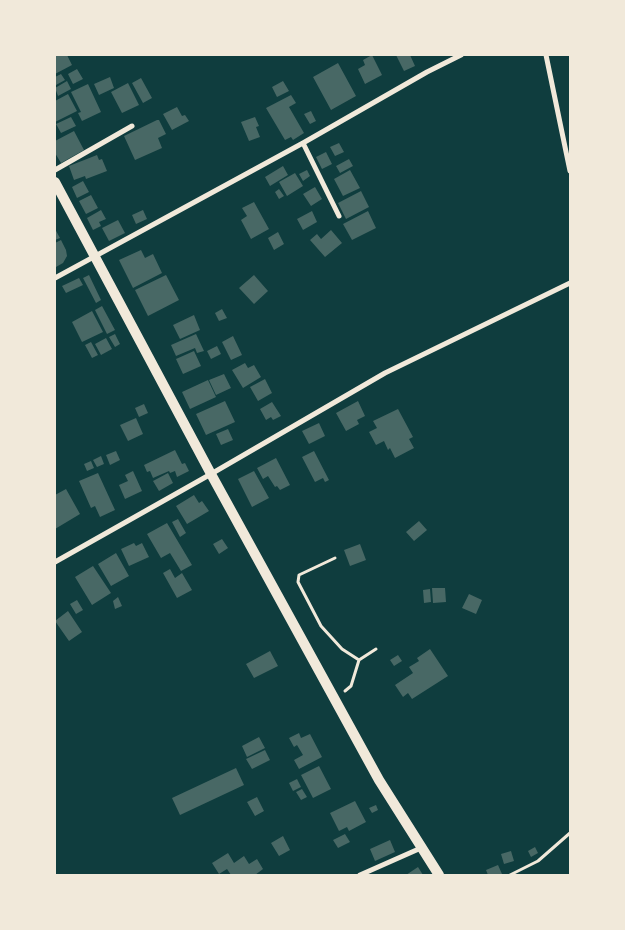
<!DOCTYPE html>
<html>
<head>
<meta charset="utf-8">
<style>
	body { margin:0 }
	#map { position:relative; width:625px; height:930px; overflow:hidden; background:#0f3d3e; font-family:"Exo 2",sans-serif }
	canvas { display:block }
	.frame { position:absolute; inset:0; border:56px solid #f1e9da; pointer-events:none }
</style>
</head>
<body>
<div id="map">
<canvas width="625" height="930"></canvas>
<div class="frame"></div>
</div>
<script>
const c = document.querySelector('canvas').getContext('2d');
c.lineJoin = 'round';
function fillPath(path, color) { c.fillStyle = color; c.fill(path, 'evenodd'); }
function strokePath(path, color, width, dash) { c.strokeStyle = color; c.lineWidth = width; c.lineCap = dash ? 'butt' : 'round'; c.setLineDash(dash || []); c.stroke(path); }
fillPath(new Path2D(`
	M55,55h12l5,10 -17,9z
	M372,55l10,20 -17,9 -7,-15 7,-4 -2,-5z
	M396,55h14l5,11 -11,5z
	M338,63l18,33 -25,14 -18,-33z
	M77,69l6,10 -10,5 -5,-10z
	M61,74l4,6 -9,5 -1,-8z
	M110,77l4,11 -15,7 -5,-11z
	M141,78l11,20 -9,5 -11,-20z
	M67,81l4,8 -13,7 -3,-8z
	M283,81l6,10 -12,6 -5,-10z
	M128,83l11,22 -17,8 -11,-21z
	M88,84l13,28 -19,9 -4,-8 3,-1 -10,-20z
	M68,94l9,17 -22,11v-21z
	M291,95l5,8 -7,4 15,26 -11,7 -2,-3 -6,3 -19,-32z
	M177,107l5,9 3,-1 4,6 -17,9 -9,-16z
	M311,111l5,10 -6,3 -6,-10z
	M71,117l5,9 -15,7 -5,-9z
	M255,117l4,9 -3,1 4,10 -11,4 -8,-19z
	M157,120h2l7,14 -8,4 4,10 -27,12 -11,-24z
	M74,131l10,19 -23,13 -6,-10v-12z
	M339,143l5,9 -9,4 -5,-9z
	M326,152l6,12 -10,5 -6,-12z
	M97,155l2,5 3,-1 5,12 -21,8 -1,-3 -11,4 -5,-14z
	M349,159l4,7 -13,7 -4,-7z
	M283,166l5,9 -18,11 -5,-9z
	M307,170l3,6 -7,5 -4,-7z
	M350,170l10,18 -17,8 -9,-17z
	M295,173l8,13 -16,10 -8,-14z
	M83,181l6,11 -12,6 -5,-11z
	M315,187l7,12 -11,7 -8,-12z
	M279,189l5,7 -5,3 -4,-7z
	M361,191l8,16 -23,12 -8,-16z
	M91,195l7,13 -12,6 -7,-13z
	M254,202l15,27 -18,10 -10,-19 6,-4 -5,-8z
	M101,210l5,9 -7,3 2,4 -8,4 -6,-12z
	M143,210l4,9 -11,5 -4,-9z
	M312,211l5,11 -14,8 -6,-11z
	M368,211l8,17 -24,12 -9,-16z
	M118,220l7,13 -16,8 -7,-13z
	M55,229l5,9 -5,2z
	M331,230l11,13 -17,14 -15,-17 7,-6 4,5z
	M278,232l6,12 -10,6 -6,-12z
	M61,240l5,10 1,6 -4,7 -7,4 -1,-24z
	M141,250l4,8 8,-4 9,19 -29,15 -14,-28z
	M89,275l12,25 -5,3 -13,-25z
	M166,275l13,25 -31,16 -13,-26z
	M254,275l14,16 -14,13 -15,-16z
	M79,278l4,7 -17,8 -4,-7z
	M102,306l13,24 -8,4 -12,-24z
	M222,309l5,9 -8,3 -4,-8z
	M92,311l11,21 -21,10 -10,-20z
	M194,315l6,15 -20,9 -7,-14z
	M115,334l5,10 -5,3 -6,-10z
	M196,334l8,17 -7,2 -2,-5 -19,8 -5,-11z
	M233,336l9,19 -11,5 -9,-18z
	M106,338l6,11 -11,6 -6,-11z
	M91,342l7,13 -6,3 -7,-13z
	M217,346l4,8 -10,5 -4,-8z
	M194,351l7,15 -18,8 -7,-15z
	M245,363l3,5 6,-3 7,12 -18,11 -11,-18z
	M224,374l7,14 -15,7 -7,-15z
	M265,379l7,14 -14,8 -8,-14z
	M208,380l8,17 -26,12 -8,-17z
	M225,401l10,21 -29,13 -10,-21z
	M358,401l7,15 -8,4 2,4 -13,7 -10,-18z
	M272,402l9,14 -8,4 -2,-3 -5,3 -6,-11z
	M144,404l4,9 -9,4 -4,-9z
	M398,409l15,28 -4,2 5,9 -19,10 -5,-10 -2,2 -4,-9 -8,4 -7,-13 8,-4 -4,-7z
	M136,418l7,16 -15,7 -8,-16z
	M319,423l6,13 -16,8 -7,-13z
	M228,429l5,11 -12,5 -5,-11z
	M175,450l7,14 3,-1 4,8 -12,6 -2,-6 -5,2 -1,-2 -16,7 -3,-7 -3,1 -3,-7z
	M116,451l4,9 -10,5 -4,-10z
	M314,451l15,29 -4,2 -2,-4 -8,4 -13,-25z
	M101,456l3,8 -7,3 -4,-7z
	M276,458l14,27 -10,5 -3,-4 -2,1 -7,-11 -5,3 -6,-11z
	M91,461l3,7 -7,3 -3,-7z
	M133,471l9,20 -17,8 -6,-14 9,-4 -3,-6z
	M254,471l15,27 -17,9 -14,-28z
	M98,473l17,37 -15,7 -5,-11 -4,2 -12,-27z
	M168,473l5,10 -14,8 -6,-10z
	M66,489l14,25 -25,15v-34z
	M194,495l5,8 3,-2 7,10 -22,13 -11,-18z
	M178,519l8,14 -6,4 -8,-15z
	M419,521l8,9 -13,11 -8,-9z
	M167,523l25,42 -11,6 -11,-18 -9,5 -14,-24z
	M222,539l6,9 -9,6 -6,-10z
	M134,543l2,3 6,-3 7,14 -20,9 -8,-17z
	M360,544l6,16 -16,6 -6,-16z
	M116,553l13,23 -18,10 -13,-22z
	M93,566l18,27 -19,12 -17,-28z
	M170,569l5,9 7,-5 10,17 -15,8 -14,-25z
	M432,588h13l1,14 -13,1z
	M430,589l1,13 -7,1 -1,-13z
	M469,594l13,6 -6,14 -14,-6z
	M118,597l4,9 -7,3 -2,-8z
	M77,600l6,10 -7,4 -6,-10z
	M68,611l14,21 -13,9 -14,-20z
	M430,649l18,27 -36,23 -4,-6 -5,4 -8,-12 18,-12 -4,-6 10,-6 -2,-3z
	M270,651l8,15 -24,12 -8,-14z
	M398,655l4,6 -8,5 -4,-6z
	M299,733l2,5 9,-4 12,23 -23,12 -5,-9 9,-5 -6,-10 -3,2 -5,-9z
	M259,737l6,11 -18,9 -5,-11z
	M265,750l5,10 -18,9 -6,-10z
	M319,766l12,23 -18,9 -12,-23z
	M236,768l8,17 -64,30 -8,-17z
	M297,779l4,8 -8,4 -4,-8z
	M302,789l5,8 -6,3 -5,-8z
	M257,797l7,14 -9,5 -8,-14z
	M355,801l11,21 -17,9 -2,-4 -8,4 -9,-18z
	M376,805l2,5 -6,3 -3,-5z
	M345,834l5,8 -12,6 -5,-8z
	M283,836l7,14 -11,6 -8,-13z
	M390,840l5,12 -20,9 -5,-12z
	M535,847l3,6 -7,4 -3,-6z
	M511,851l3,10 -10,3 -3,-10z
	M228,853l6,10 10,-7 5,8 8,-5 6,10 -8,6h-24l-4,-6 -8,5 -7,-11z
	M498,865l4,9 -14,1 -2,-5z
	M418,867l5,8h-17z`), '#486865');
strokePath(new Path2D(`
	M335,558l-36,17 -1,7 23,44 21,23 17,11 -8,26 -6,5
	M359,660l17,-11
	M510,875l28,-14 32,-28`), '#f1e9da', 3);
strokePath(new Path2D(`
	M546,55l24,116
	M303,143l36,73
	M55,170l77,-44
	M55,278l248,-135 124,-71 34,-17
	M55,562l156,-88 174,-101 185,-90
	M360,875l61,-27`), '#f1e9da', 5);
strokePath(new Path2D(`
	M55,182l156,292 168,306 60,95`), '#f1e9da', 10);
</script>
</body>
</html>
